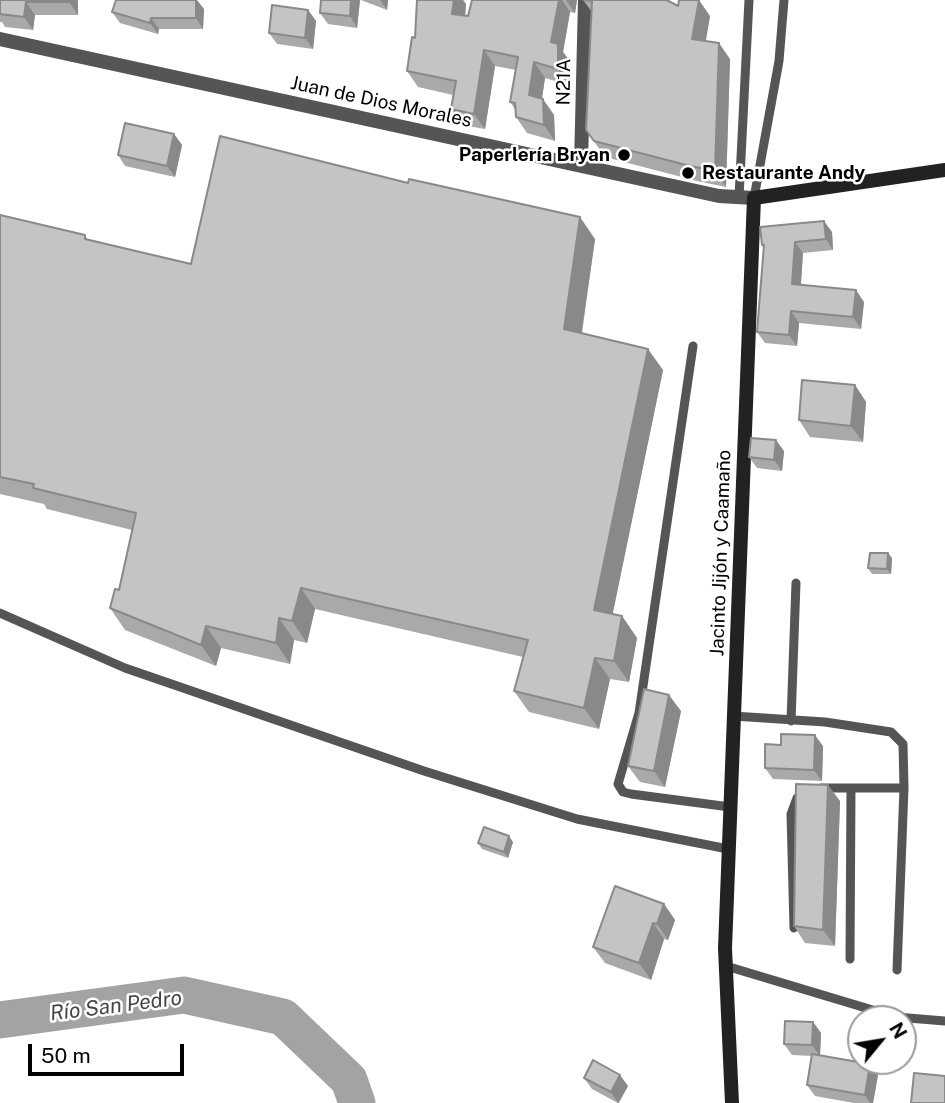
<!DOCTYPE html>
<html>
<head>
<meta charset="utf-8">
<style>
	body { margin:0 }
	#map { position:relative; width:945px; height:1103px; overflow:hidden; background:#fff; font-family:"Public Sans",sans-serif }
	canvas { display:block }
	.north { position:absolute; left:847px; top:1005px; width:70px; height:70px; box-sizing:border-box; background:#fff; border:2px solid #999; border-radius:50%; rotate:60deg; font-size:19px; font-weight:700; line-height:28px; text-align:center; color:#000 }
	.north::after { content:''; display:block; margin:auto; width:24px; height:32px; background:#000; clip-path:polygon(50% 0,100% 100%,50% 72%,0 100%) }
	.scale { position:absolute; left:28px; top:1044px; width:156px; height:32px; box-sizing:border-box; border:4px solid #000; border-top:0; padding-left:9px; font-size:21px; line-height:24px; white-space:nowrap; color:#000; -webkit-text-stroke:5px #fff; paint-order:stroke }
</style>
</head>
<body>
<div id="map">
<canvas width="945" height="1103"></canvas>
<div class="north">N</div>
<div class="scale">50 m</div>
</div>
<script>
const c = document.querySelector('canvas').getContext('2d');
c.lineJoin = 'round';
function strokePath(path, color, width, dash) { c.strokeStyle = color; c.lineWidth = width; c.lineCap = dash ? 'butt' : 'round'; c.setLineDash(dash || []); c.stroke(path); }
function fillPath(path, color) { c.fillStyle = color; c.fill(path, 'evenodd'); }
function label(font, color, halo, rows, align = 'center') {
  c.font = font + ' "Public Sans",sans-serif'; c.lineWidth = 5; c.setLineDash([]); c.textBaseline = 'middle'; c.strokeStyle = halo; c.fillStyle = color; for (const [text, x, y, turn = 0] of rows) {
    c.save(); c.translate(x, y); c.rotate((+turn || 0) * Math.PI / 180); c.textAlign = isNaN(turn) ? turn : align; if (halo) c.strokeText(text, 0, 0); c.fillText(text, 0, 0); c.restore();
  }
}
strokePath(new Path2D(`
	M0,1020l184,-25 99,22 66,63 8,23`), '#a3a3a3', 37);
strokePath(new Path2D(`
	M739,197l10,-197
	M754,198l25,-137 5,-61
	M693,346l-54,367 -21,71 5,8 8,2 99,13
	M0,613l125,55 299,103 153,48 151,30
	M733,716l92,6 66,10 12,12 1,44 -7,182
	M791,721l5,-138
	M821,788h83
	M794,928l-3,-114 6,-16 5,-4
	M850,959l1,-171
	M726,966l170,51 49,4`), '#555', 9);
strokePath(new Path2D(`
	M0,39l719,157 35,2
	M581,165l4,-165`), '#555', 14);
strokePath(new Path2D(`
	M732,1103l-7,-155 29,-750 191,-28`), '#222', 14);
fillPath(new Path2D(`
	M0,0h78v15h-43l-2,15 -28,-3 -3,-5h-2z
	M360,0l-3,28 -29,-4 -8,-11z
	M361,0h27l-1,10z
	M417,0h46l3,4 -1,12h3l4,-16h105l-2,13 -5,-1 -7,40 6,8v25l-24,-7 -3,21 12,16 1,26 -28,-8 -11,-16 -1,-8 -5,-7 6,-32 -21,-4 -10,63 -23,-4 -11,-16 2,-14 -35,-8 -11,-16 8,-33z
	M583,0l95,6 32,10 -4,25 24,18 -4,128 -29,-6 -92,-24 -19,-27 6,-118z
	M204,9l-1,20h-44l-1,5 -38,-11 -8,-11z
	M308,10l8,11 -3,28 -36,-5 -8,-11z
	M174,134l8,11 -7,32 -50,-11 -7,-11z
	M0,215l85,20 3,5 103,24 404,-25 -13,94 81,37 -51,244 10,2 15,22 -8,44 -19,-3 -11,50 -70,-17 -15,-21 9,-34 -208,-48 -8,34 -13,-3 -4,24 -69,-16 -5,18 -91,-36 -15,-22 9,-18 13,-60 -85,-21 -3,-5 -44,-10z
	M832,232l1,18 -30,3 -2,32 63,17 -3,27 -62,-6 -2,23 -32,-3 -8,-11 7,-83 -2,-4z
	M855,385l11,17 -3,40 -53,-5 -11,-17z
	M784,451l-2,20 -25,-3 -8,-11z
	M892,558l-1,16h-19l-4,-6z
	M681,711l-16,76 -25,-5 -12,-16z
	M781,745l42,1 -1,35 -49,-2 -8,-11z
	M840,801l-5,145 -30,-3 -11,-17z
	M513,842l-5,16 -26,-9 -4,-6z
	M664,904l11,16 -7,20 -4,-1 -13,41 -46,-17 -12,-16z
	M813,1022l8,11 -1,22 58,20 -5,28h-19l-39,-7 -8,-11 5,-29 -20,-1 -8,-11z
	M584,1078l44,8 -9,17h-1l-26,-14z`), '#a9a9a9');
fillPath(new Path2D(`
	M69,0h9v15l-9,-13z
	M196,0h1l7,9 -1,20 -7,-11z
	M351,0h9l-3,28 -7,-12z
	M380,0h8l-1,10z
	M454,0h9l3,4 -2,26 -12,-16z
	M559,0h3l8,12 -7,40 6,8v25l-11,-16 -7,-27z
	M566,0h11l-2,13z
	M699,0l11,16 -7,39 -11,-16z
	M26,2l9,13 -2,15 -9,-13z
	M308,10l8,11 -3,28 -8,-11z
	M151,18l8,11 -1,5 -8,-11z
	M719,43l11,16 -4,128 -11,-16z
	M484,50l11,16 -10,63 -11,-15z
	M534,62l11,16 -5,33 -11,-16z
	M543,99l11,16 1,26 -11,-16z
	M174,134l8,11 -7,32 -8,-11z
	M580,217l15,22 -16,111 -15,-21z
	M824,221l8,11 1,18 -7,-11z
	M795,242l8,11 -3,42 -8,-11z
	M856,290l8,12 -3,27 -8,-12z
	M791,311l8,12 -2,23 -8,-11z
	M648,349l15,21 -54,262 -15,-22z
	M855,385l11,17 -3,40 -12,-16z
	M776,440l8,11 -2,20 -8,-11z
	M888,553l4,5 -1,16 -4,-5z
	M301,588l14,21 -8,34 -15,-22z
	M622,616l15,22 -8,44 -15,-21z
	M279,618l15,22 -4,24 -14,-21z
	M206,626l15,22 -5,18 -15,-21z
	M595,658l15,21 -11,50 -15,-21z
	M669,695l12,16 -16,76 -11,-16z
	M815,735l8,11 -1,35 -8,-11z
	M828,785l12,16 -5,145 -12,-16z
	M509,836l4,6 -5,16 -4,-6z
	M664,904l11,16 -7,20 -11,-16z
	M653,923l11,16 -13,41 -12,-17z
	M813,1022l8,11 -1,23 -8,-11z
	M870,1064l8,11 -5,28h-3l-5,-8z
	M620,1075l8,11 -10,17 -7,-11z`), '#898989');
const building = new Path2D(`
	M0,0h69v2h-43l-2,15 -24,-3z
	M116,0h80v18h-45l-1,5 -38,-11z
	M321,0h30l-1,16 -30,-3z
	M417,0h37l-2,14 16,2 4,-16h87l-8,42 7,2v25l-24,-7 -5,33 14,4 1,26 -28,-8 -1,-14 -5,-1 8,-45 -34,-7 -10,64 -23,-5 5,-28 -49,-10 5,-34 3,1z
	M584,0h83l11,6 1,-6h20l-7,39 27,4 -4,128 -29,-6 -92,-24 -8,-11 6,-129z
	M272,5l36,5 -3,28 -36,-5z
	M125,123l49,11 -7,32 -49,-11z
	M220,136l188,47 1,-4 171,38 -16,112 84,20 -54,261 28,6 -8,45 -19,-3 -11,50 -70,-17 14,-51 -227,-52 -9,33 -13,-3 -3,25 -70,-17 -5,19 -91,-37 5,-19 4,1 17,-77 -103,-25 1,-4 -34,-7v-262l85,20v4l106,25z
	M824,221l2,18 -31,3 -3,42 64,6 -3,27 -62,-6 -2,24 -32,-3 7,-87h-2l-2,-18z
	M802,380l53,5 -4,41 -52,-6z
	M751,438l25,2 -2,20 -25,-3z
	M870,553h18l-1,16 -19,-1z
	M644,689l25,6 -15,76 -26,-5z
	M781,734l34,1 -1,35 -49,-2v-24l16,1z
	M796,784l32,1 -5,145 -29,-4z
	M484,827l25,9 -5,16 -26,-9z
	M615,886l49,18 -7,20 -4,-1 -14,40 -46,-16z
	M785,1021l28,1 -1,23 -28,-1z
	M812,1054l58,10 -5,31 -58,-10z
	M593,1060l27,15 -9,17 -27,-14z
	M914,1073l31,3v27h-34z`);
fillPath(building, '#c4c4c4');
strokePath(building, '#898989', 2);
for (const [x, y, r, color] of [
	[624,155,7,"#000"],
	[688,173,7,"#000"]
]) { const dot = new Path2D(); dot.arc(x, y, r, 0, 2 * Math.PI); c.fillStyle = color; c.fill(dot); strokePath(dot, '#fff', 2.5); }
label('19px', '#000', '#fff', [
	["N21A",564,82,-89],
	["Juan de Dios Morales",381,102,12],
	["Jacinto Jijón y Caamaño",721,553,-88]
]);
label('bold 19px', '#000', '#fff', [
	["Paperlería Bryan",610,155],
	["Restaurante Andy",702,173,"left"]
], 'right');
label('italic 21px', '#444', '#fff', [
	["Río San Pedro",116,1006,-7]
]);
</script>
</body>
</html>
